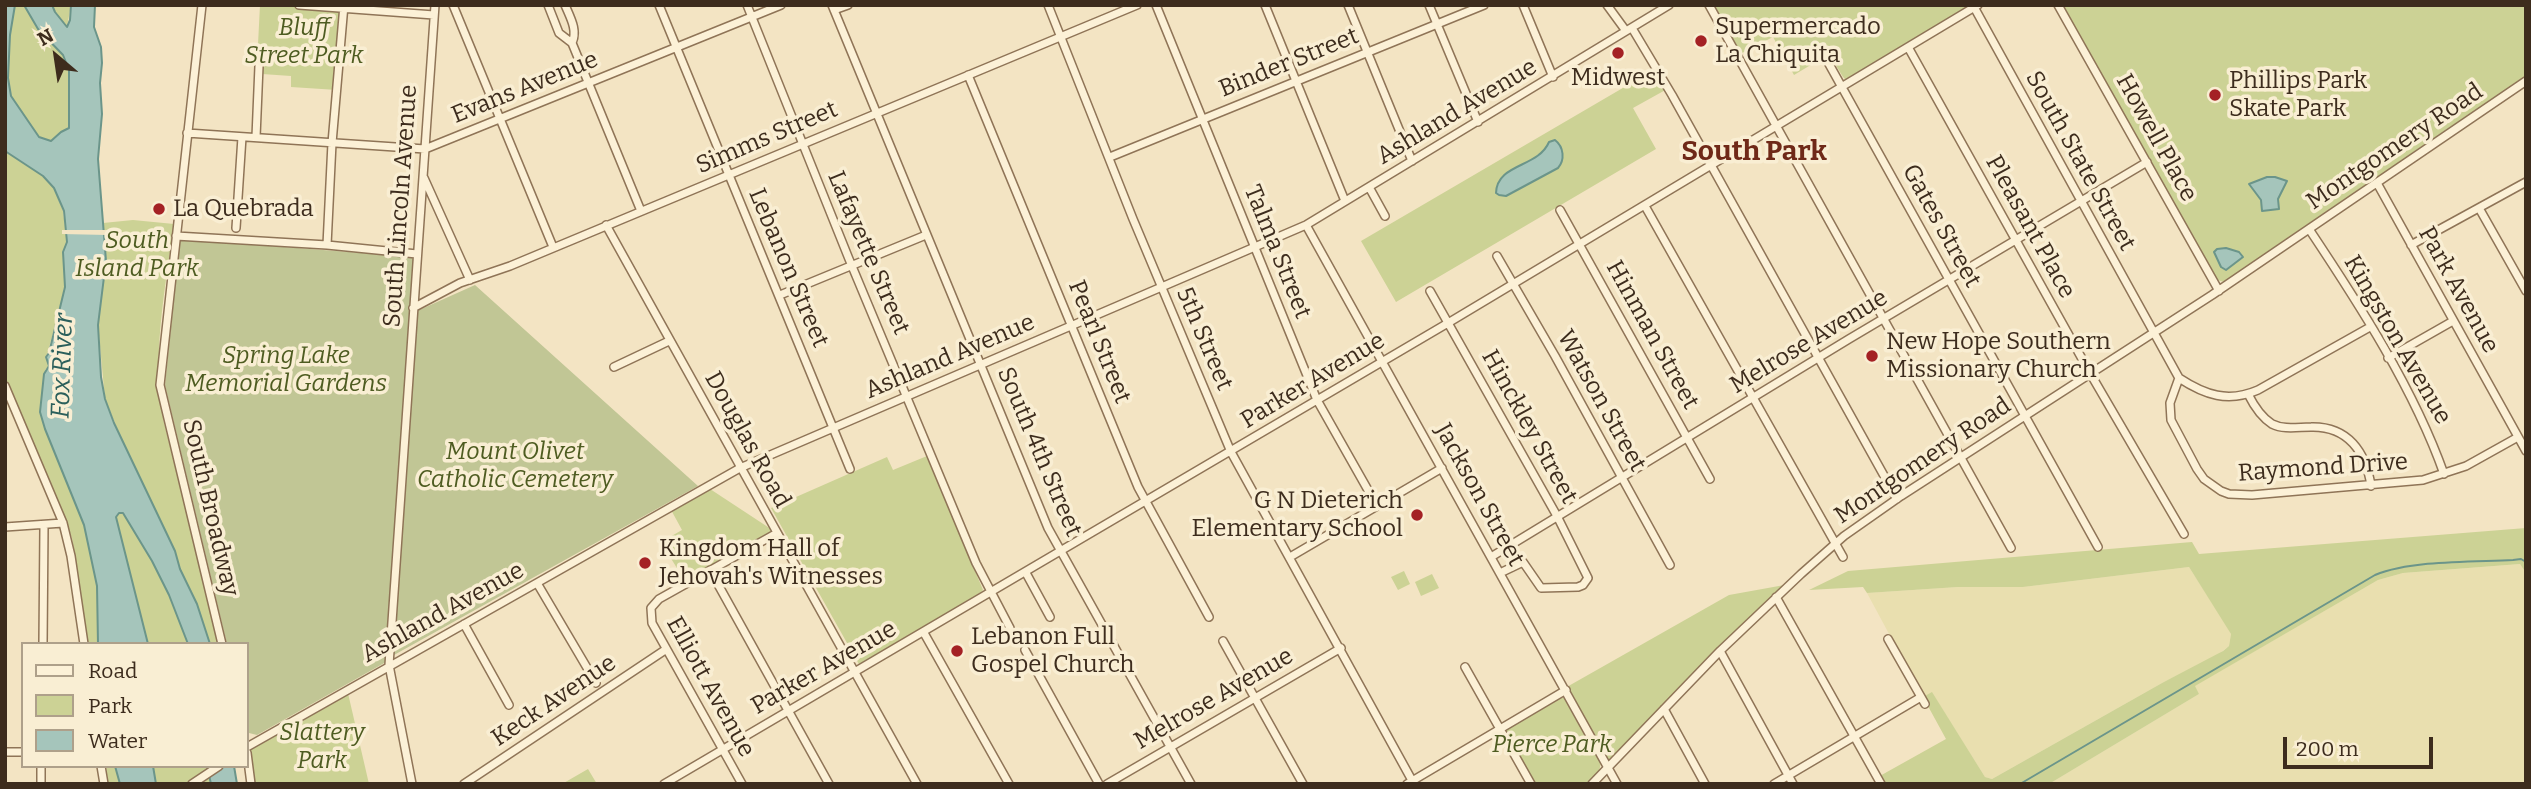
<!DOCTYPE html>
<html>
<head>
<meta charset="utf-8">
<style>
	body { margin:0 }
	#map { position:relative; width:2531px; height:789px; overflow:hidden; background:#f3e4c3; font-family:Bitter,serif }
	canvas { display:block }
	.frame { position:absolute; inset:0; border:7px solid #3d2c1d; pointer-events:none }
	.legend { position:absolute; left:21px; top:642px; width:228px; height:126px; box-sizing:border-box; background:#f9eed3; border:2px solid #aea08a; margin:0; padding:9px 12px; list-style:none; font-size:21px; color:#3d2c1d }
	.legend li { display:flex; align-items:center; gap:14px; height:35px }
	.legend b { width:35px; border:2px solid #aea08a }
	.north { position:absolute; left:21px; top:21px; width:70px; height:70px; -webkit-text-stroke:5px #f9eed3; paint-order:stroke; rotate:331deg; font-size:19px; font-weight:700; line-height:28px; text-align:center; color:#3d2c1d }
	.north::after { content:''; display:block; margin:auto; width:24px; height:32px; background:#3d2c1d; clip-path:polygon(50% 0,100% 100%,50% 72%,0 100%) }
	.scale { position:absolute; left:2283px; top:737px; width:150px; height:32px; box-sizing:border-box; border:4px solid #3d2c1d; border-top:0; padding-left:9px; font-size:21px; line-height:24px; white-space:nowrap; color:#3d2c1d; -webkit-text-stroke:5px #f9eed3; paint-order:stroke }
</style>
</head>
<body>
<div id="map">
<canvas width="2531" height="789"></canvas>
<div class="frame"></div>
<ul class="legend">
<li><b style="height:9px;background:#fcf1d7"></b>Road</li>
<li><b style="height:19px;background:#ccd295"></b>Park</li>
<li><b style="height:19px;background:#a5c5bb"></b>Water</li>
</ul>
<div class="north">N</div>
<div class="scale">200 m</div>
</div>
<script>
const c = document.querySelector('canvas').getContext('2d');
c.lineJoin = 'round';
function fillPath(path, color) { c.fillStyle = color; c.fill(path, 'evenodd'); }
function strokePath(path, color, width, dash) { c.strokeStyle = color; c.lineWidth = width; c.lineCap = dash ? 'butt' : 'round'; c.setLineDash(dash || []); c.stroke(path); }
function label(font, color, halo, rows, align = 'center') {
  c.font = font + ' Bitter,serif'; c.lineWidth = 7; c.setLineDash([]); c.textBaseline = 'middle'; c.strokeStyle = halo; c.fillStyle = color; for (const [text, x, y, turn = 0] of rows) {
    c.save(); c.translate(x, y); c.rotate((+turn || 0) * Math.PI / 180); c.textAlign = isNaN(turn) ? turn : align; if (halo) c.strokeText(text, 0, 0); c.fillText(text, 0, 0); c.restore();
  }
}
fillPath(new Path2D(`
	M2520,564l6,9v211h-477l150,-90 -5,-8 184,-106 25,-7z
	M2189,567l38,59 4,8 -2,12 -17,13 -50,24 -170,96 -7,-2 -53,-84 -9,4 -56,-104 91,-6h65z`), '#e9dfaf');
fillPath(new Path2D(`
	M15,5h9l14,24 25,26 6,15v58l-18,13 -12,-4 -28,-41 -3,-18 2,-43z
	M52,5h19l-4,22 -12,-15z
	M260,5l84,3 -7,82 -46,-3v-11l-29,-2 1,-10h-6z
	M1709,5h267l-128,77 -5,-5 -14,-23 -35,21 -21,-38 -31,16 -5,1z
	M2060,5h466v71l-114,77 2,3 -37,27 -3,-4 -150,103 -7,-2z
	M1657,68l12,20 -36,20 23,41 -260,153 -35,-61z
	M5,151l38,25 11,12 9,23 4,31 -4,14 3,21 -5,27 -14,51 2,11 -4,4v59l39,96 13,61 1,58h-10l-16,-106 -67,-162z
	M133,220l41,4c-9,67 -23,133 -10,199l56,221h-10l-13,-40 -17,-35 -5,-18 -49,-101 -21,-51 -7,-74 8,-64 -3,-38z
	M927,456l56,134 -4,5 -119,71 -89,-158 116,-51 6,13z
	M707,487l70,46 -91,50 -25,-41 21,-12 -12,-22z
	M119,513h5l28,48 17,34 19,49h-40l-32,-128z
	M2526,528v45l-6,-9 -117,9 -25,7 -183,106 4,8 -150,90h-166l-5,-7 68,-38 -23,-42 9,-5 53,85 7,2 170,-96 61,-32 6,-5 2,-12 -42,-67 -166,20h-65l-91,6 -4,-6 -54,3 39,-19 344,-29 7,12z
	M1404,571l6,13 -12,6 -7,-13z
	M1432,574l7,14 -18,8 -6,-14z
	M1790,584l-182,183 -43,-79 164,-93z
	M347,689l22,95h-118l-4,-37z
	M1560,698h5l36,64 -2,10 -12,12h-54l-28,-52 1,-3z
	M106,766h9l5,18h-12z
	M153,766h54l4,18h-55z
	M588,769l9,15h-35z`), '#ccd295');
fillPath(new Path2D(`
	M180,239l234,18 -28,405 -129,73 -8,-2 -2,-7v-82h-20l-62,-259z
	M475,285l223,201 -304,169 23,-344z`), '#c1c695');
const water = new Path2D(`
	M5,5h10l-5,30 -2,43 3,18 28,41 12,4 10,-9 8,-4v-58l-6,-15 -25,-26 -14,-24h28l3,7 12,15 3,-7 1,-15h24l-1,22 7,20 1,16 -2,20 2,31 -4,45 8,102 -8,64 3,52 4,22 9,24 61,128 5,18 17,35 13,40h-22l-19,-49 -17,-34 -29,-48h-4l-3,4 32,127h-50l-1,-58 -13,-61 -39,-96 -5,-17 4,-38 5,-8 -3,-9 3,-4 16,-66 -2,-35 4,-10 -3,-31 -10,-23 -11,-12 -38,-25z
	M1555,140c9,7 10,20 3,28l-52,28 -7,-1 -3,-2c1,-30 42,-25 53,-51z
	M2267,177h8l12,4 -9,18 1,10 -17,2 -1,-11 -12,-16z
	M2226,248l13,4 4,5 -17,13 -5,-3 -7,-15 3,-3z
	M115,766h38l3,18h-36z
	M207,766h27l3,18h-26z`);
fillPath(water, '#a5c5bb');
strokePath(water, '#6b958a', 2);
fillPath(new Path2D(`
	M62,230h45v5l-45,-1z`), '#f3e4c3');
strokePath(new Path2D(`
	M2020,784l355,-209c37,-15 98,-13 138,-15l8,-1 5,3`), '#6b958a', 2);
const minor = new Path2D(`
	M202,5l-42,380 62,259
	M299,5l135,10
	M453,5l100,242
	M548,5l11,28 13,10
	M565,5c5,12 13,25 7,38l69,168
	M659,5l191,464
	M747,5l102,254 127,304 34,65
	M832,5l216,523 143,256
	M1048,5l85,214 98,233 183,332
	M1156,5l161,395 60,106
	M1265,5l80,196
	M1348,5l64,156
	M1429,5l49,117
	M1523,5l30,72
	M1607,5l19,26
	M1709,5l302,543
	M2058,5l161,286
	M1974,7l205,371c26,17 49,25 79,12l112,-63
	M834,10l14,-5
	M1632,28l40,67 225,404
	M1908,47l182,326 94,161
	M1824,55l274,492
	M968,75l170,412 71,130
	M187,133l238,16 356,-144
	M256,137l3,-71
	M1110,157l374,-152
	M424,178l46,102
	M2377,183l149,268
	M1369,187l16,29
	M1645,206l198,351
	M2479,208l47,83
	M1560,210l150,269
	M606,225l311,559
	M1306,225l311,559
	M236,228l6,-91
	M2309,229c50,75 105,160 135,245
	M176,236l151,9 90,9
	M327,245l5,-102 12,-138
	M2411,245l115,-63
	M1497,256l58,100 115,209
	M1430,291l127,225 31,62 -5,7 -5,2 -37,1 -18,-26 -23,11
	M780,295l146,-60
	M413,308l47,-25 50,-17 627,-261
	M2388,358l65,-37
	M614,367l55,-26
	M2179,378l-9,25 1,17 26,49 7,10 17,12 8,3 23,1 171,-15 43,-14 52,-29
	M5,386l58,137 8,33 13,88
	M2248,394c6,12 13,23 24,30 12,6 26,3 39,3 37,-1 55,25 60,59
	M5,527l58,-4
	M1290,557l152,-89
	M1491,557l358,-218 298,-177
	M710,570l119,214
	M1026,573l24,44
	M537,583l59,100
	M1776,597l105,187
	M464,624l45,81
	M924,633l85,151
	M1888,639l37,65
	M1223,641l80,143
	M43,644l1,-118
	M1025,650l74,134
	M1720,651l73,133
	M1465,667l66,117
	M1664,709l41,75
	M247,747l493,-279 566,-243 363,-220
	M5,752h18
	M247,753l4,31
	M101,766l3,18
	M41,784v-18
	M192,784l27,-18
	M412,784l-23,-119 46,-660
	M464,784l201,-134
	M664,784l784,-461 530,-318
	M742,784l-90,-161 -1,-15 8,-9 118,-66
	M1107,784l234,-136
	M1407,784l159,-94
	M1592,784l128,-133 81,-77 43,-38 57,-40 311,-201 314,-214
	M1774,784l147,-87`);
strokePath(minor, '#8f7457', 10);
strokePath(minor, '#fcf1d7', 7);
for (const [x, y, r, color] of [
	[1701,41,7,"#a42124"],
	[1618,53,7,"#a42124"],
	[2215,95,7,"#a42124"],
	[159,209,7,"#a42124"],
	[1872,356,7,"#a42124"],
	[1417,515,7,"#a42124"],
	[645,563,7,"#a42124"],
	[957,651,7,"#a42124"]
]) { const dot = new Path2D(); dot.arc(x, y, r, 0, 2 * Math.PI); c.fillStyle = color; c.fill(dot); strokePath(dot, '#f9eed3', 2.5); }
label('24px', '#3d2c1d', '#f9eed3', [
	["Supermercado",1715,27],
	["La Chiquita",1715,55],
	["Midwest",1618,78,"center"],
	["Phillips Park",2229,81],
	["Skate Park",2229,109],
	["La Quebrada",173,209],
	["New Hope Southern",1886,342],
	["Missionary Church",1886,370],
	["G N Dieterich",1403,501,"right"],
	["Elementary School",1403,529,"right"],
	["Kingdom Hall of",659,549],
	["Jehovah's Witnesses",659,577],
	["Lebanon Full",971,637],
	["Gospel Church",971,665]
], 'left');
label('italic 24px', '#4e5c21', '#f9eed3', [
	["Bluff",304,28],
	["Street Park",304,56],
	["South",137,241],
	["Island Park",137,269],
	["Spring Lake",286,356],
	["Memorial Gardens",286,384],
	["Mount Olivet",515,452],
	["Catholic Cemetery",515,480],
	["Slattery",322,733],
	["Park",322,761],
	["Pierce Park",1552,745]
]);
label('24px', '#3d2c1d', '#f9eed3', [
	["Binder Street",1289,63,-22],
	["Evans Avenue",525,88,-22],
	["Ashland Avenue",1457,112,-31],
	["Simms Street",767,138,-23],
	["Howell Place",2156,138,61],
	["Montgomery Road",2395,147,-34],
	["South State Street",2080,161,61],
	["South Lincoln Avenue",401,206,-86],
	["Gates Street",1941,226,61],
	["Pleasant Place",2030,227,61],
	["Talma Street",1277,252,68],
	["Lafayette Street",868,253,67],
	["Lebanon Street",788,268,67],
	["Park Avenue",2458,290,61],
	["Hinman Street",1652,335,61],
	["5th Street",1204,339,67],
	["Kingston Avenue",2397,340,60],
	["Pearl Street",1099,342,68],
	["Melrose Avenue",1809,342,-31],
	["Ashland Avenue",950,357,-23],
	["Parker Avenue",1313,381,-31],
	["Watson Street",1601,401,61],
	["Hinckley Street",1529,427,61],
	["Douglas Road",747,440,61],
	["South 4th Street",1039,452,67],
	["Montgomery Road",1923,461,-34],
	["Raymond Drive",2323,468,-4],
	["Jackson Street",1479,495,61],
	["South Broadway",210,508,77],
	["Ashland Avenue",443,613,-29],
	["Parker Avenue",824,668,-30],
	["Elliott Avenue",710,687,61],
	["Melrose Avenue",1214,699,-30],
	["Keck Avenue",554,701,-34]
]);
label('italic 26px', '#2b5f5b', '#f9eed3', [
	["Fox River",63,366,-88]
]);
label('bold 28px', '#6f2918', '#f9eed3', [
	["South Park",1754,152]
]);
</script>
</body>
</html>
